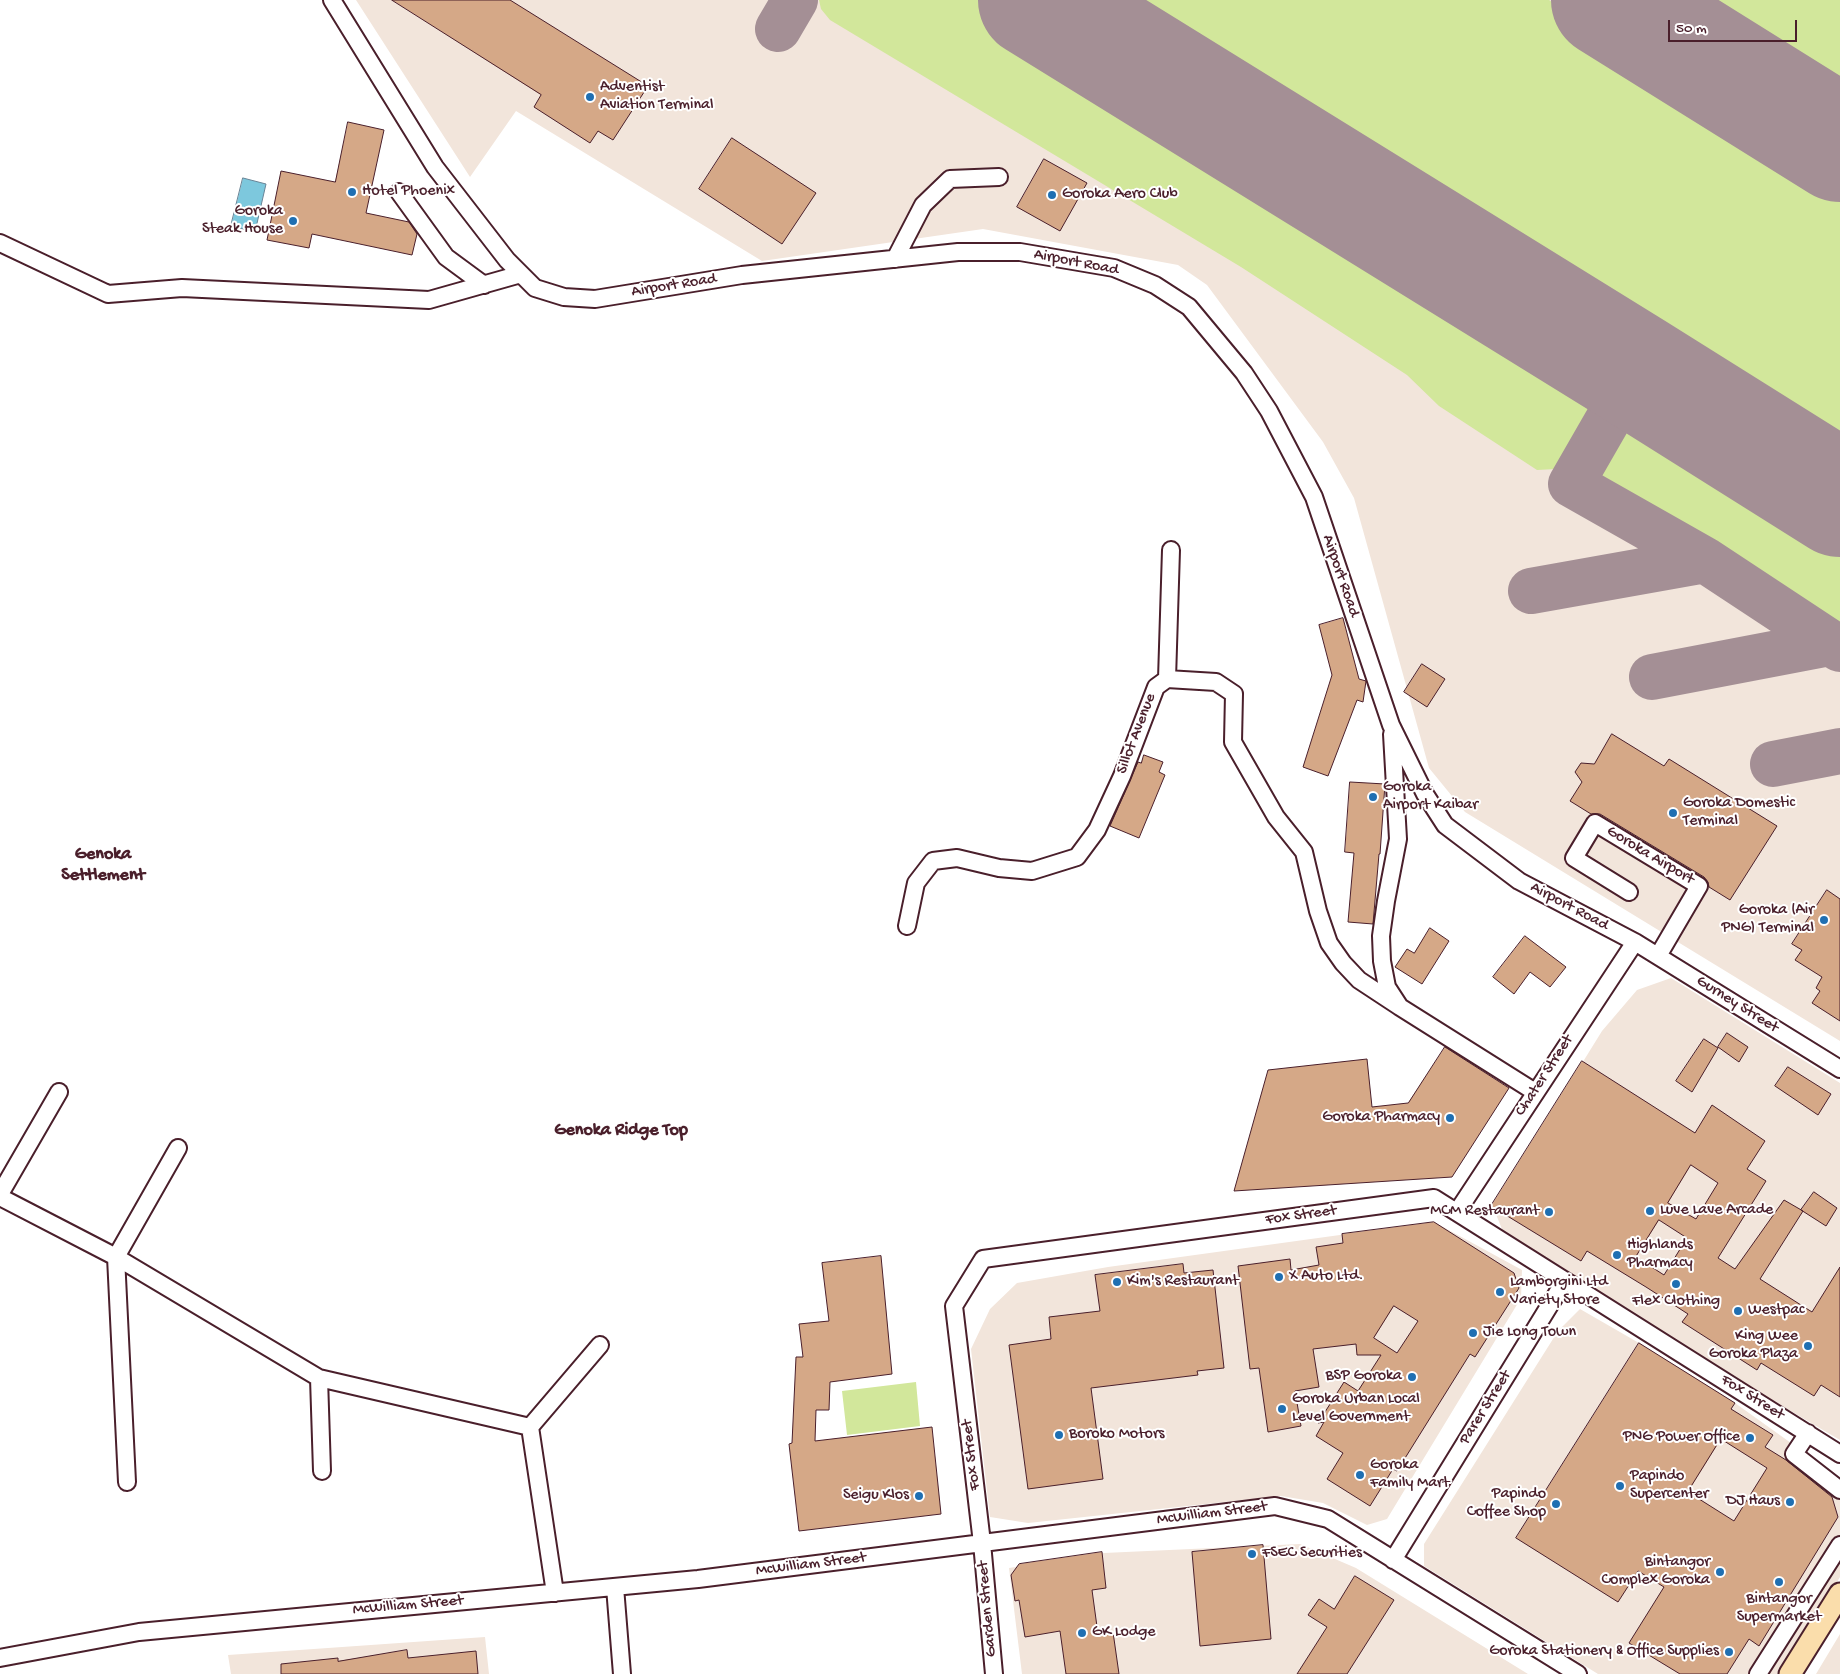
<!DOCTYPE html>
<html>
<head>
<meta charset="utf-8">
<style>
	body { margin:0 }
	#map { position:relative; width:1840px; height:1674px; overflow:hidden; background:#fff; font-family:"Gochi Hand",sans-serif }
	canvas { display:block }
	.scale { position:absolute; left:1668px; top:20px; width:129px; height:22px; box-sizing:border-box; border:2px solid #4a1f2b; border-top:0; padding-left:6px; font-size:15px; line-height:18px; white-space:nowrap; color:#4a1f2b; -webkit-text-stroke:4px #fff; paint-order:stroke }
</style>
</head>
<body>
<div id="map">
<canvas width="1840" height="1674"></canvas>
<div class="scale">50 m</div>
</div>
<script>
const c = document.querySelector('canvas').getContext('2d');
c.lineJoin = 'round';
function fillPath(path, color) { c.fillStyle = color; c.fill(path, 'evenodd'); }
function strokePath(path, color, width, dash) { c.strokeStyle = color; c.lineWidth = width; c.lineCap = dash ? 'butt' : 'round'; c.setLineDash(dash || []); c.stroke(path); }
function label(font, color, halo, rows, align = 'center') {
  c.font = font + ' "Gochi Hand",sans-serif'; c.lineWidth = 4; c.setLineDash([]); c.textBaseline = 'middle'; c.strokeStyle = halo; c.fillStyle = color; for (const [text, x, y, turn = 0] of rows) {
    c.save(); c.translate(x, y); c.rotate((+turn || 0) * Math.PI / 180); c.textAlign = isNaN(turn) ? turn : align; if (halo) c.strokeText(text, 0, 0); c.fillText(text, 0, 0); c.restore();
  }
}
fillPath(new Path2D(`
	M356,0h1484v1041l-375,-229 -36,-44 -75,-270 -31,-56 -116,-157 -29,-20 -195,-36 -221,32 -246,-150 -46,66z
	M1671,978l169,105v357l-109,-64 -227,-142 -11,-27 109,-176 35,-41z
	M1434,1222l88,48 -1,28 -134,221 -20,6 -44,-22 -42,-7 -253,27 -38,-6 -19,-168 19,-40 27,-26 91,-16z
	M1580,1309l59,34 96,60 105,75v99l-59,97h-183l-174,-108v-22l134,-213z
	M1300,1544l56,24 172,106h-506l-13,-106 95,-15z
	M1840,1634v40h-24z
	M485,1637l4,37h-258l-3,-19z`), '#f2e5db');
fillPath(new Path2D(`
	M819,0h176l588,360 12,15 6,22 -30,56 -15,16 -19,1 -98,-64 -32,-31 -166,-108 -411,-247 -9,-11z
	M1084,0h465l291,183v293z
	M1691,0h149v93z
	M1638,399l13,3 189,118v110l-251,-151 1,-8 32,-55z
	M916,1382l4,44 -73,9 -5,-44z`), '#d2e79b');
const water = new Path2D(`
	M243,178l23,6 -11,48 -24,-6z`);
fillPath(water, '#7dc8dd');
strokePath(water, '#698496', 1);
strokePath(new Path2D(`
	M778,29l17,-29
	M1636,371l-65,113 134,76
	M1531,591l174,-31 135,89
	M1652,677l178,-34
	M1773,764l67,-13`), '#a48f95', 46);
strokePath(new Path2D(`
	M1036,0l600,371 204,128
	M1609,0l231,144`), '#a48f95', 116);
const building = new Path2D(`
	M392,0h118l138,86 -35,54 -15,-9 -8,12 -56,-36 7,-12z
	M348,122l36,8 -18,83 43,9 8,12 -5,21 -100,-21 -3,14 -42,-8 14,-69 54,11z
	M732,138l84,55 -34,51 -83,-55z
	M1044,159l43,24 -27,48 -43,-24z
	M1343,618l16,61 7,2 -3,21 -6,-2 -29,76 -25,-9 29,-92 -13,-50z
	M1422,664l23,15 -18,28 -23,-15z
	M1612,734l52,32 5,-7 108,67 -47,74 -21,-13 -1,-5 -4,-5 -104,-63h-9l-21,-13 12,-19 -7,-10 6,-9 13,1z
	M1144,755l19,7 -4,10 6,3 -26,63 -29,-12 28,-64 3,1z
	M1350,782l35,2 -5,70h-1l-6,70 -25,-2 6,-69 -9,-1z
	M1827,890l13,9v122l-28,-18 8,-12 -4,-3 6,-11 -27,-17 7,-10 -10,-6z
	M1430,928l19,13 -27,43 -27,-17 12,-18 7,4z
	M1525,936l41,31 -16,20 -20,-15 -16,22 -21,-17z
	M1727,1033l21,14 -9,15 -21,-15z
	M1704,1039l14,9 -26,44 -16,-11z
	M1445,1047l64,41 -57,89 -218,14 34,-121 99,-11 5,48 36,-4z
	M1582,1061l113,72 17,-28 53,36 -18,28 19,12 -48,77 17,11 49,-69 19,11 -43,68 52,33 28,-45v130l-19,-12 -7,11 -53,-33 -4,7 -75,-48 6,-8 -42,-27 -59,-36 -6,10 -90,-55zM1691,1165l27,18 -22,36 -28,-16zM1659,1220l28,18 -23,37 -28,-18z
	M1788,1067l43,27 -13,21 -43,-29z
	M1814,1192l23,16 -11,18 -25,-16z
	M1434,1222l80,51 5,15 -44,69 -5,-3 -73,117 -4,-2 -23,37 -43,-27 16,-26 -27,-17 8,-14 -6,1 26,-41 14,9 23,-36h-24l-1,-11 -43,5 6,38 -24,4 6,35 -33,6 -9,-64 -9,1 -12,-103 52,-7 1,11 28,-5 -3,-18 27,-4 -1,-9zM1394,1306l24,15 -21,32 -23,-15z
	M881,1256l11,118 -62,8 -1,28h-13l-1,31 117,-14 9,87 -142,17 -10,-87 3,-1 4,-86h7l-4,-33 30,-3 -7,-58z
	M1183,1264l1,9 29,-3 11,98 -27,3 1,4 -107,13 12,91 -75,10 -19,-144 42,-6 -2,-22 51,-6 -5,-36z
	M1639,1343l96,60 -4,6 42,26 -8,12 21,13 46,37 6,20 -79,129 -10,-7 -22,35h-47l-51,-31 35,-56 -26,-16 -20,31 -102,-64zM1721,1439l46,29 -33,53 -46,-29z
	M1263,1545l8,94 -71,7 -8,-94z
	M1102,1552l4,36 -14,2 6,44 15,-2 6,42h-53l-6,-43 -35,6 -6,-37 -4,1 -4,-26 8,-11z
	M1355,1576l39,24 -47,74h-50l30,-47 -19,-12 11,-16 15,10z
	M407,1650l1,8 68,-7 2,23h-197v-10l57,-6v3z`);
fillPath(building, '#d5a887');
strokePath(building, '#4a1f2b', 1);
const minor = new Path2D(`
	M332,0l103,167 72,93 28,28 29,9 31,2 147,-24 216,-23h62l94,16 41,17 34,22 55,66 25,38 45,86 77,228 34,69 20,31 74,56 116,61 205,127
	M399,192l47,65 38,28
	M0,243l108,51 74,-6 247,12 92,-26
	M895,259l28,-54 27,-26 49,-2
	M1167,679l4,-129
	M1392,734l6,105 -12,62 -5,35 1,25 5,26 13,20 135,85
	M1629,892l-55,-34 21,-35 104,63 -41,70
	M907,926l9,-43 17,-22 24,-3 42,10 33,3 45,-14 20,-27 25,-54 34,-89 11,-8 49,3 18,12 -1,48 43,75 28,35 14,59 11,32 14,20 16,17 41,27
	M0,1194l59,-102
	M0,1197l116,60 203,121 211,49 25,166
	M1457,1212l178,-270
	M319,1378l3,93
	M530,1427l70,-82
	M1808,1433l-14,21 46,36
	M127,1482l-11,-225 62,-109
	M1393,1560l171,-278
	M615,1587l7,87
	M0,1658l139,-26 559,-53 577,-73 53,13 250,155
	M994,1674l-12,-131 -28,-237 29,-47 451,-61 406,256
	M1758,1674l82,-129`);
const major = new Path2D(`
	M1790,1674l50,-80`);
strokePath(minor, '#4a1f2b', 20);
strokePath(major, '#4a1f2b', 25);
strokePath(minor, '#fff', 16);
strokePath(major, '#faddab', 21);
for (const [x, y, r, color] of [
	[590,97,5,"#1f6fb2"],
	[352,192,5,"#1f6fb2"],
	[1052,195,5,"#1f6fb2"],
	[293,221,5,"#1f6fb2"],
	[1373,797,5,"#1f6fb2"],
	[1673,813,5,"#1f6fb2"],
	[1824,920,5,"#1f6fb2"],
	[1450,1118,5,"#1f6fb2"],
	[1650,1211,5,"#1f6fb2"],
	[1549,1212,5,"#1f6fb2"],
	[1617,1255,5,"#1f6fb2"],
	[1279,1277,5,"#1f6fb2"],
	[1117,1282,5,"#1f6fb2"],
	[1676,1284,5,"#1f6fb2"],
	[1500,1292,5,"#1f6fb2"],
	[1738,1311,5,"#1f6fb2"],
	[1473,1333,5,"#1f6fb2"],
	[1808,1346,5,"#1f6fb2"],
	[1412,1377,5,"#1f6fb2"],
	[1282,1409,5,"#1f6fb2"],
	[1059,1435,5,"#1f6fb2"],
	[1750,1438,5,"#1f6fb2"],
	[1360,1475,5,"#1f6fb2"],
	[1620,1486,5,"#1f6fb2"],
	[919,1496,5,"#1f6fb2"],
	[1790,1502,5,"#1f6fb2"],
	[1556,1504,5,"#1f6fb2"],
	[1252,1554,5,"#1f6fb2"],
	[1720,1572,5,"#1f6fb2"],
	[1779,1582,5,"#1f6fb2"],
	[1082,1633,5,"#1f6fb2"],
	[1729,1652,5,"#1f6fb2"]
]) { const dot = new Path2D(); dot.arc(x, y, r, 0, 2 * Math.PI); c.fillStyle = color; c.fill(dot); strokePath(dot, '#fff', 2); }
label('16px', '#4a1f2b', '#fff', [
	["Adventist",600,88],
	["Aviation Terminal",600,106],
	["Hotel Phoenix",362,192],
	["Goroka Aero Club",1062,195],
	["Goroka",283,212,"right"],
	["Steak House",283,230,"right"],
	["Goroka",1383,788],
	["Airport Kaibar",1383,806],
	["Goroka Domestic",1683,804],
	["Terminal",1683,822],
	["Goroka (Air",1814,911,"right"],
	["PNG) Terminal",1814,929,"right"],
	["Goroka Pharmacy",1440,1118,"right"],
	["Luve Lave Arcade",1660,1211],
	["MCM Restaurant",1539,1212,"right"],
	["Highlands",1627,1246],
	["Pharmacy",1627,1264],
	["X Auto Ltd.",1289,1277],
	["Kim's Restaurant",1127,1282],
	["Lamborgini Ltd",1510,1283],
	["Variety Store",1510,1301],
	["Flex Clothing",1676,1302,"center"],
	["Westpac",1748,1311],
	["Jie Long Town",1483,1333],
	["King Wee",1798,1337,"right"],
	["Goroka Plaza",1798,1355,"right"],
	["BSP Goroka",1402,1377,"right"],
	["Goroka Urban Local",1292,1400],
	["Level Government",1292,1418],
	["Boroko Motors",1069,1435],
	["PNG Power Office",1740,1438,"right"],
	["Goroka",1370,1466],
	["Family Mart",1370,1484],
	["Papindo",1630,1477],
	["Supercenter",1630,1495],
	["Papindo",1546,1495,"right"],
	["Coffee Shop",1546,1513,"right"],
	["Seigu Klos",909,1496,"right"],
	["DJ Haus",1780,1502,"right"],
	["FSEC Securities",1262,1554],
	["Bintangor",1710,1563,"right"],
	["Complex Goroka",1710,1581,"right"],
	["Bintangor",1779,1600,"center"],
	["Supermarket",1779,1618,"center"],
	["GK Lodge",1092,1633],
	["Goroka Stationery & Office Supplies",1719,1652,"right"]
], 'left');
label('16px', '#4a1f2b', '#fff', [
	["Airport Road",1076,263,11],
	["Airport Road",674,286,-9],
	["Airport Road",1340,576,71],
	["Sillot Avenue",1137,734,-69],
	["Goroka Airport",1650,856,31],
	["Airport Road",1569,907,28],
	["Gurney Street",1737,1005,32],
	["Chater Street",1545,1076,-57],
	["Fox Street",1301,1216,-8],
	["Fox Street",1752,1398,32],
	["Parer Street",1486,1408,-58],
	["Fox Street",972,1455,-97],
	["McWilliam Street",1212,1514,-7],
	["McWilliam Street",811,1565,-7],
	["McWilliam Street",408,1606,-5],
	["Garden Street",988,1609,-95]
]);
label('bold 18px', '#4a1f2b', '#fff', [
	["Genoka",103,855],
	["Settlement",103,876],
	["Genoka Ridge Top",621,1131]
]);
</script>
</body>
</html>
